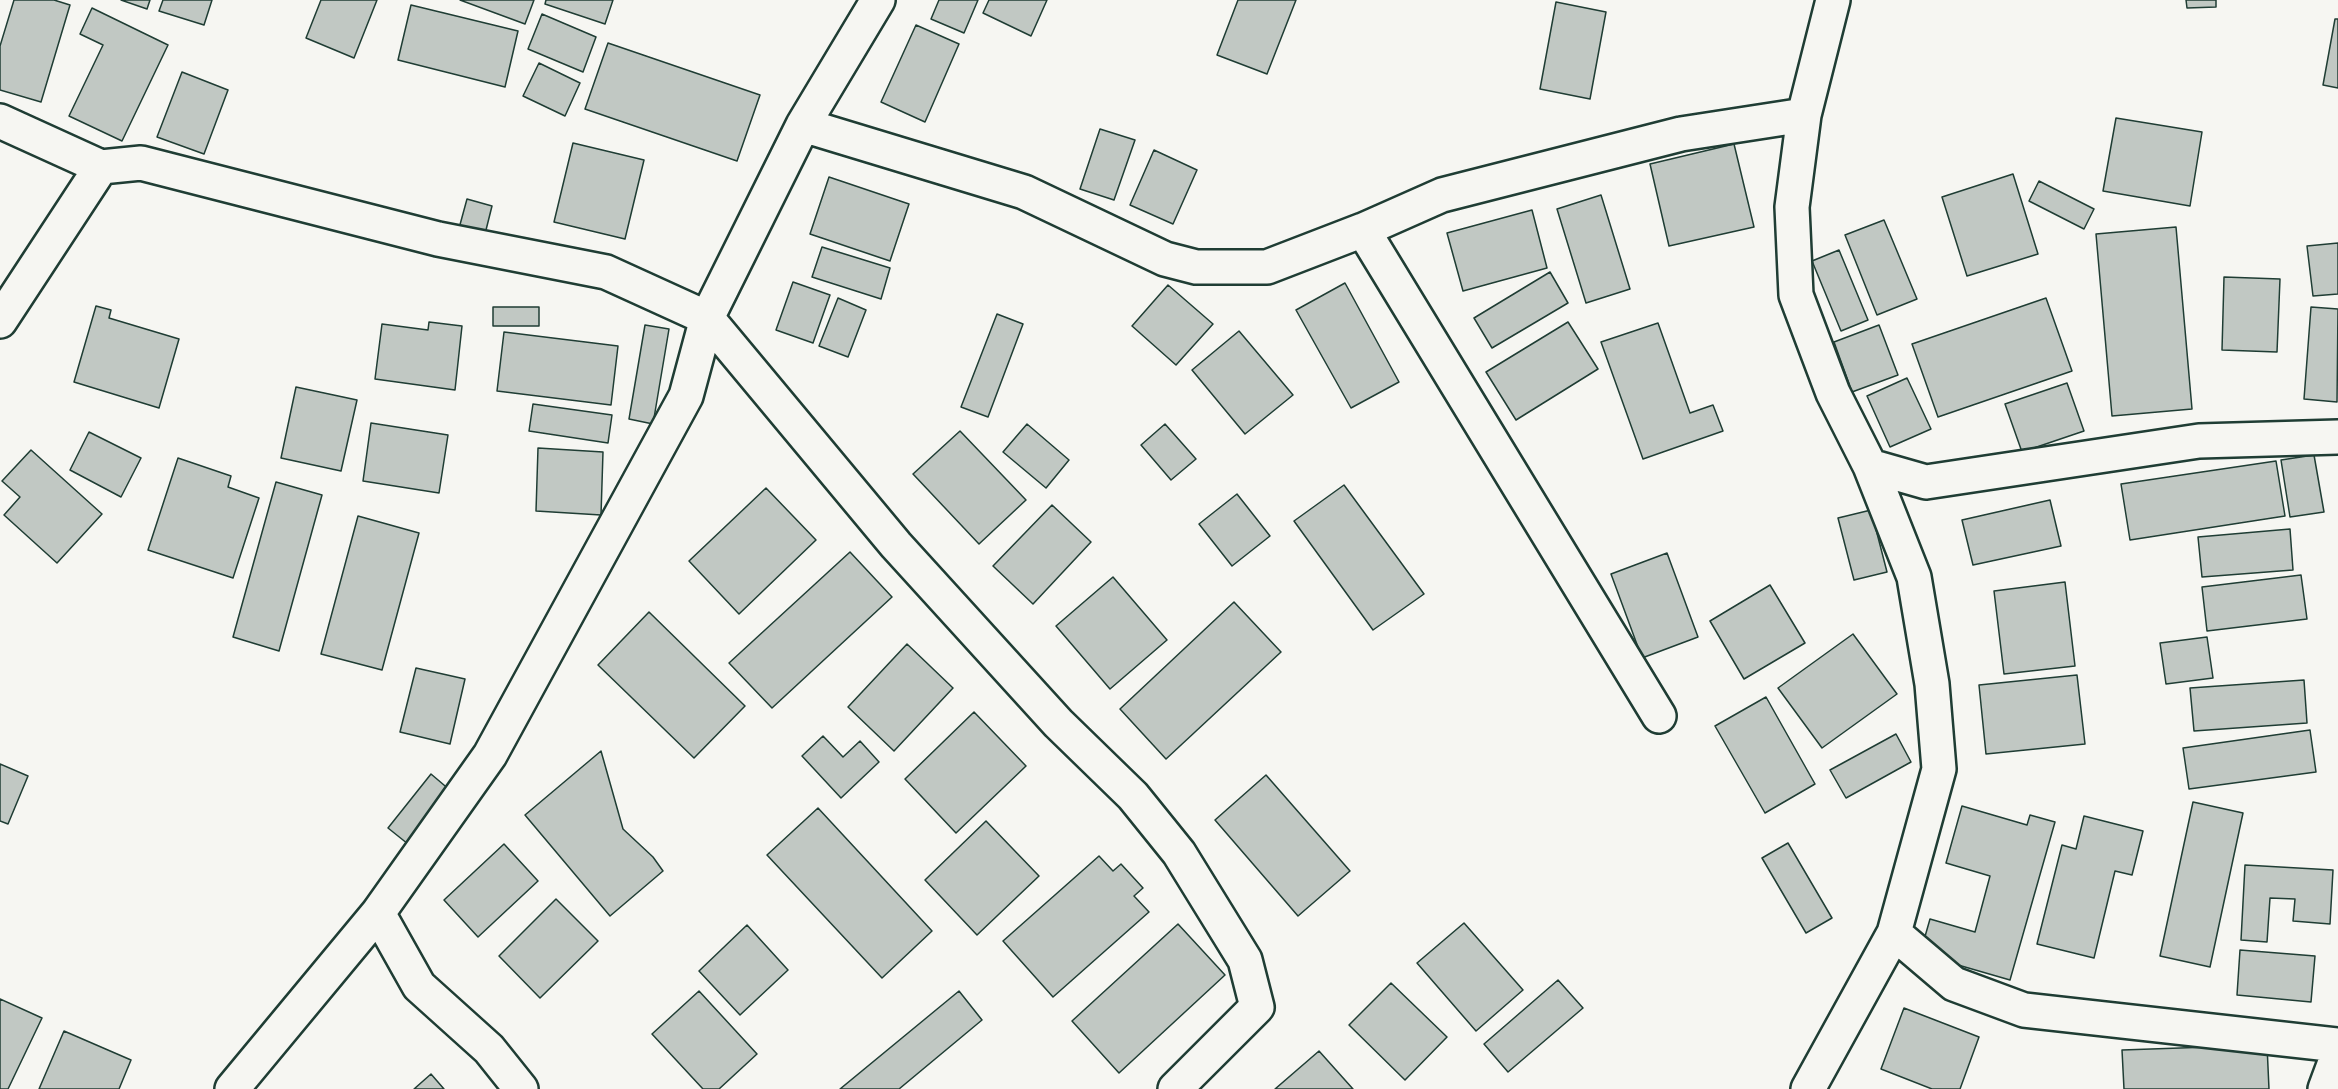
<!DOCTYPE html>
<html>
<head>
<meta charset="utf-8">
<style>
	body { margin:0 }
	canvas { display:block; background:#f6f6f2 }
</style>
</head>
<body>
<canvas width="2338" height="1089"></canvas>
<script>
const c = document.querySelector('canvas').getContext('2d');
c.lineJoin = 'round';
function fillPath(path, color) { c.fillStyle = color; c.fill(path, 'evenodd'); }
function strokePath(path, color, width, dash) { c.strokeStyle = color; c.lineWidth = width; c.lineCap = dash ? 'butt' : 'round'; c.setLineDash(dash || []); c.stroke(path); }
const building = new Path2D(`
	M14,0h40l16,5 -29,97 -41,-12v-44z
	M121,0h29l-3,9z
	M163,0h49l-8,25 -45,-14z
	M321,0h56l-23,58 -48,-20z
	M460,0h74l-9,24z
	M546,0h67l-8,24 -60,-20z
	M939,0h39l-14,33 -33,-14z
	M989,0h58l-16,36 -48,-23z
	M1238,0h58l-29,74 -50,-19z
	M2186,0h30v7l-29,1z
	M1556,2l50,10 -16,87 -50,-10z
	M411,5l107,26 -13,56 -107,-27z
	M92,8l76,37 -46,96 -53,-25 34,-71 -23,-11z
	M542,14l54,23 -13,35 -55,-23z
	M2335,19h3v69l-15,-3z
	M916,25l43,19 -34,78 -44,-20z
	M608,43l152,52 -23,66 -152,-52z
	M539,63l41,20 -15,33 -42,-20z
	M182,72l46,18 -24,64 -47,-17z
	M2116,118l86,14 -12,74 -87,-15z
	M1100,129l35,11 -21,60 -34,-11z
	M573,143l71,17 -19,79 -71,-17z
	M1734,144l20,83 -85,19 -19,-82z
	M1154,150l43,20 -24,54 -43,-19z
	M2013,174l25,80 -71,22 -25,-79z
	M829,177l80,27 -19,57 -80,-27z
	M2039,181l55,28 -10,20 -55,-28z
	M1601,195l29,94 -44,14 -29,-94z
	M467,199l25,7 -8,32 -26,-6z
	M1532,210l15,58 -84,23 -16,-58z
	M1884,220l33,79 -40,16 -32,-80z
	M2176,227l16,182 -80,7 -16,-182z
	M2338,243v51l-25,2 -6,-50z
	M822,247l68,21 -9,31 -69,-22z
	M1839,250l29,70 -27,11 -29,-70z
	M1550,272l18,31 -76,45 -18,-30z
	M2224,277l56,2 -3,73 -55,-2z
	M793,282l37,13 -17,48 -37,-13z
	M1345,283l54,99 -48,26 -55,-98z
	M1168,285l45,39 -37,41 -44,-39z
	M838,298l28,12 -18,47 -29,-11z
	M2046,298l26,73 -134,46 -26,-73z
	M96,306l15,4 -2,8 70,21 -20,69 -85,-26z
	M493,307h46v19h-46z
	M2311,307l27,2 -1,93 -33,-3z
	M997,314l26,10 -35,93 -27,-10z
	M429,322l33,4 -7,64 -80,-11 7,-55 46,6z
	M1568,322l30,47 -82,51 -30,-48z
	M1658,323l32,90 23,-8 10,26 -80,28 -42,-117z
	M645,325l24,4 -16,95 -24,-5z
	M1879,325l19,50 -46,17 -18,-50z
	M1239,331l54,64 -48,39 -53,-64z
	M504,332l114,14 -7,59 -114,-14z
	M1907,378l24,51 -41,18 -23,-51z
	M2067,383l17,48 -62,21 -17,-48z
	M296,387l61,13 -16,71 -60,-13z
	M533,404l79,11 -4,28 -79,-12z
	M371,423l77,12 -9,58 -76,-12z
	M1027,424l42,36 -23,28 -43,-36z
	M1165,424l31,35 -25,21 -30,-35z
	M960,431l66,69 -47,44 -66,-70z
	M89,432l52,26 -20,39 -51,-27z
	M538,448l65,4 -2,63 -65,-4z
	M31,450l71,64 -45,49 -53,-48 16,-18 -18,-16z
	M2314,455l10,57 -34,5 -9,-57z
	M178,458l53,18 -3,11 31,11 -26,80 -85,-28z
	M2276,461l9,55 -155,24 -9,-56z
	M276,482l46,13 -43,156 -46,-14z
	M1344,485l80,109 -51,36 -79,-109z
	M766,488l50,52 -77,74 -50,-53z
	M1237,494l33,42 -38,30 -33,-42z
	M2050,500l11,46 -88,19 -11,-45z
	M1052,505l39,37 -58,62 -40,-38z
	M1871,510l16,62 -33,8 -16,-62z
	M358,516l61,17 -37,137 -61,-16z
	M2290,529l3,41 -91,7 -4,-40z
	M850,552l42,45 -120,111 -43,-45z
	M1667,553l31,84 -56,21 -31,-84z
	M2301,575l6,44 -100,12 -5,-44z
	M1113,577l54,63 -57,49 -54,-63z
	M2065,582l10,84 -71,8 -10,-83z
	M1770,585l35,58 -61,36 -34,-58z
	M1234,602l47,50 -115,107 -46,-50z
	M649,612l96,94 -51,52 -96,-93z
	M1853,634l44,60 -75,54 -44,-60z
	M2207,637l6,41 -47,6 -6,-41z
	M907,644l46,44 -59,63 -46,-44z
	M416,668l49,11 -15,65 -50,-12z
	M2077,675l8,69 -99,10 -7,-69z
	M2304,680l3,43 -113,8 -4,-43z
	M1766,697l49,87 -50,29 -50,-87z
	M974,712l52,54 -70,67 -51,-54z
	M2310,730l6,42 -127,17 -6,-41z
	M1896,734l15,28 -65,36 -16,-28z
	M823,736l20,21 17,-16 19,21 -38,36 -39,-42z
	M601,751l22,78 30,28 10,14 -53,45 -85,-101z
	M0,764l28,12 -20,48 -8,-3z
	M431,774l20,17 -43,53 -20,-16z
	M1266,775l84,96 -52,45 -83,-96z
	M2193,802l50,11 -33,154 -50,-11z
	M1962,806l65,19 3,-10 25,7 -45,158 -90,-26 10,-35 45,13 15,-56 -44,-13z
	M818,808l114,123 -50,47 -115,-123z
	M2084,816l59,15 -11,44 -17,-4 -21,87 -57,-14 25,-99 14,4z
	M986,821l53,55 -62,59 -52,-55z
	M1788,843l44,75 -26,15 -44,-75z
	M504,844l34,37 -60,56 -34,-37z
	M1099,856l14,15 8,-7 22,24 -9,8 15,16 -96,85 -50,-56z
	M2245,865l88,5 -3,54 -37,-3 2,-22 -25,-1 -3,44 -26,-2z
	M556,899l42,42 -58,57 -41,-42z
	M1464,923l59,67 -47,41 -59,-68z
	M1178,924l47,51 -106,98 -47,-52z
	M747,925l41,45 -48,45 -41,-44z
	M2240,950l75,6 -4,46 -74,-7z
	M1558,980l25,28 -75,64 -24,-28z
	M1391,983l56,54 -42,43 -56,-55z
	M699,991l58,63 -38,35h-16l-51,-55z
	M959,991l23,29 -83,69h-59z
	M0,999l42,19 -34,71h-8z
	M1904,1008l75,29 -19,52h-28l-51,-20z
	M64,1031l67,29 -12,29h-80z
	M2267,1045l2,44h-145l-2,-39z
	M1319,1051l34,38h-78z
	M431,1074l13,15h-30z`);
fillPath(building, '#c1c8c3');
strokePath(building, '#1f3d34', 1.5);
const street = new Path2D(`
	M1833,0l-29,115 -12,92 4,88 37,98 37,73 56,16 273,-41 139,-4
	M0,121l101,46 40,-4 297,76 168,33 101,46 189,227 162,178 75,73 46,57 66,107 12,47 -82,82
	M803,125l221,67 141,67 31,8h71l96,-37 79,-35 239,-61 123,-19
	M1363,230l296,486
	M0,321l101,-154
	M378,913l41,73 70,63 32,40
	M1894,933l60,51 70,26 314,35
	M232,1089l146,-176 112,-158 196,-359 21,-78 96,-193 75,-125
	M1808,1089l86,-156 45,-164 -7,-85 -18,-107 -44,-111
	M2325,1089l13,-35`);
strokePath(street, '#1f3d34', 38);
strokePath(street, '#f6f6f2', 33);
</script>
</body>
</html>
